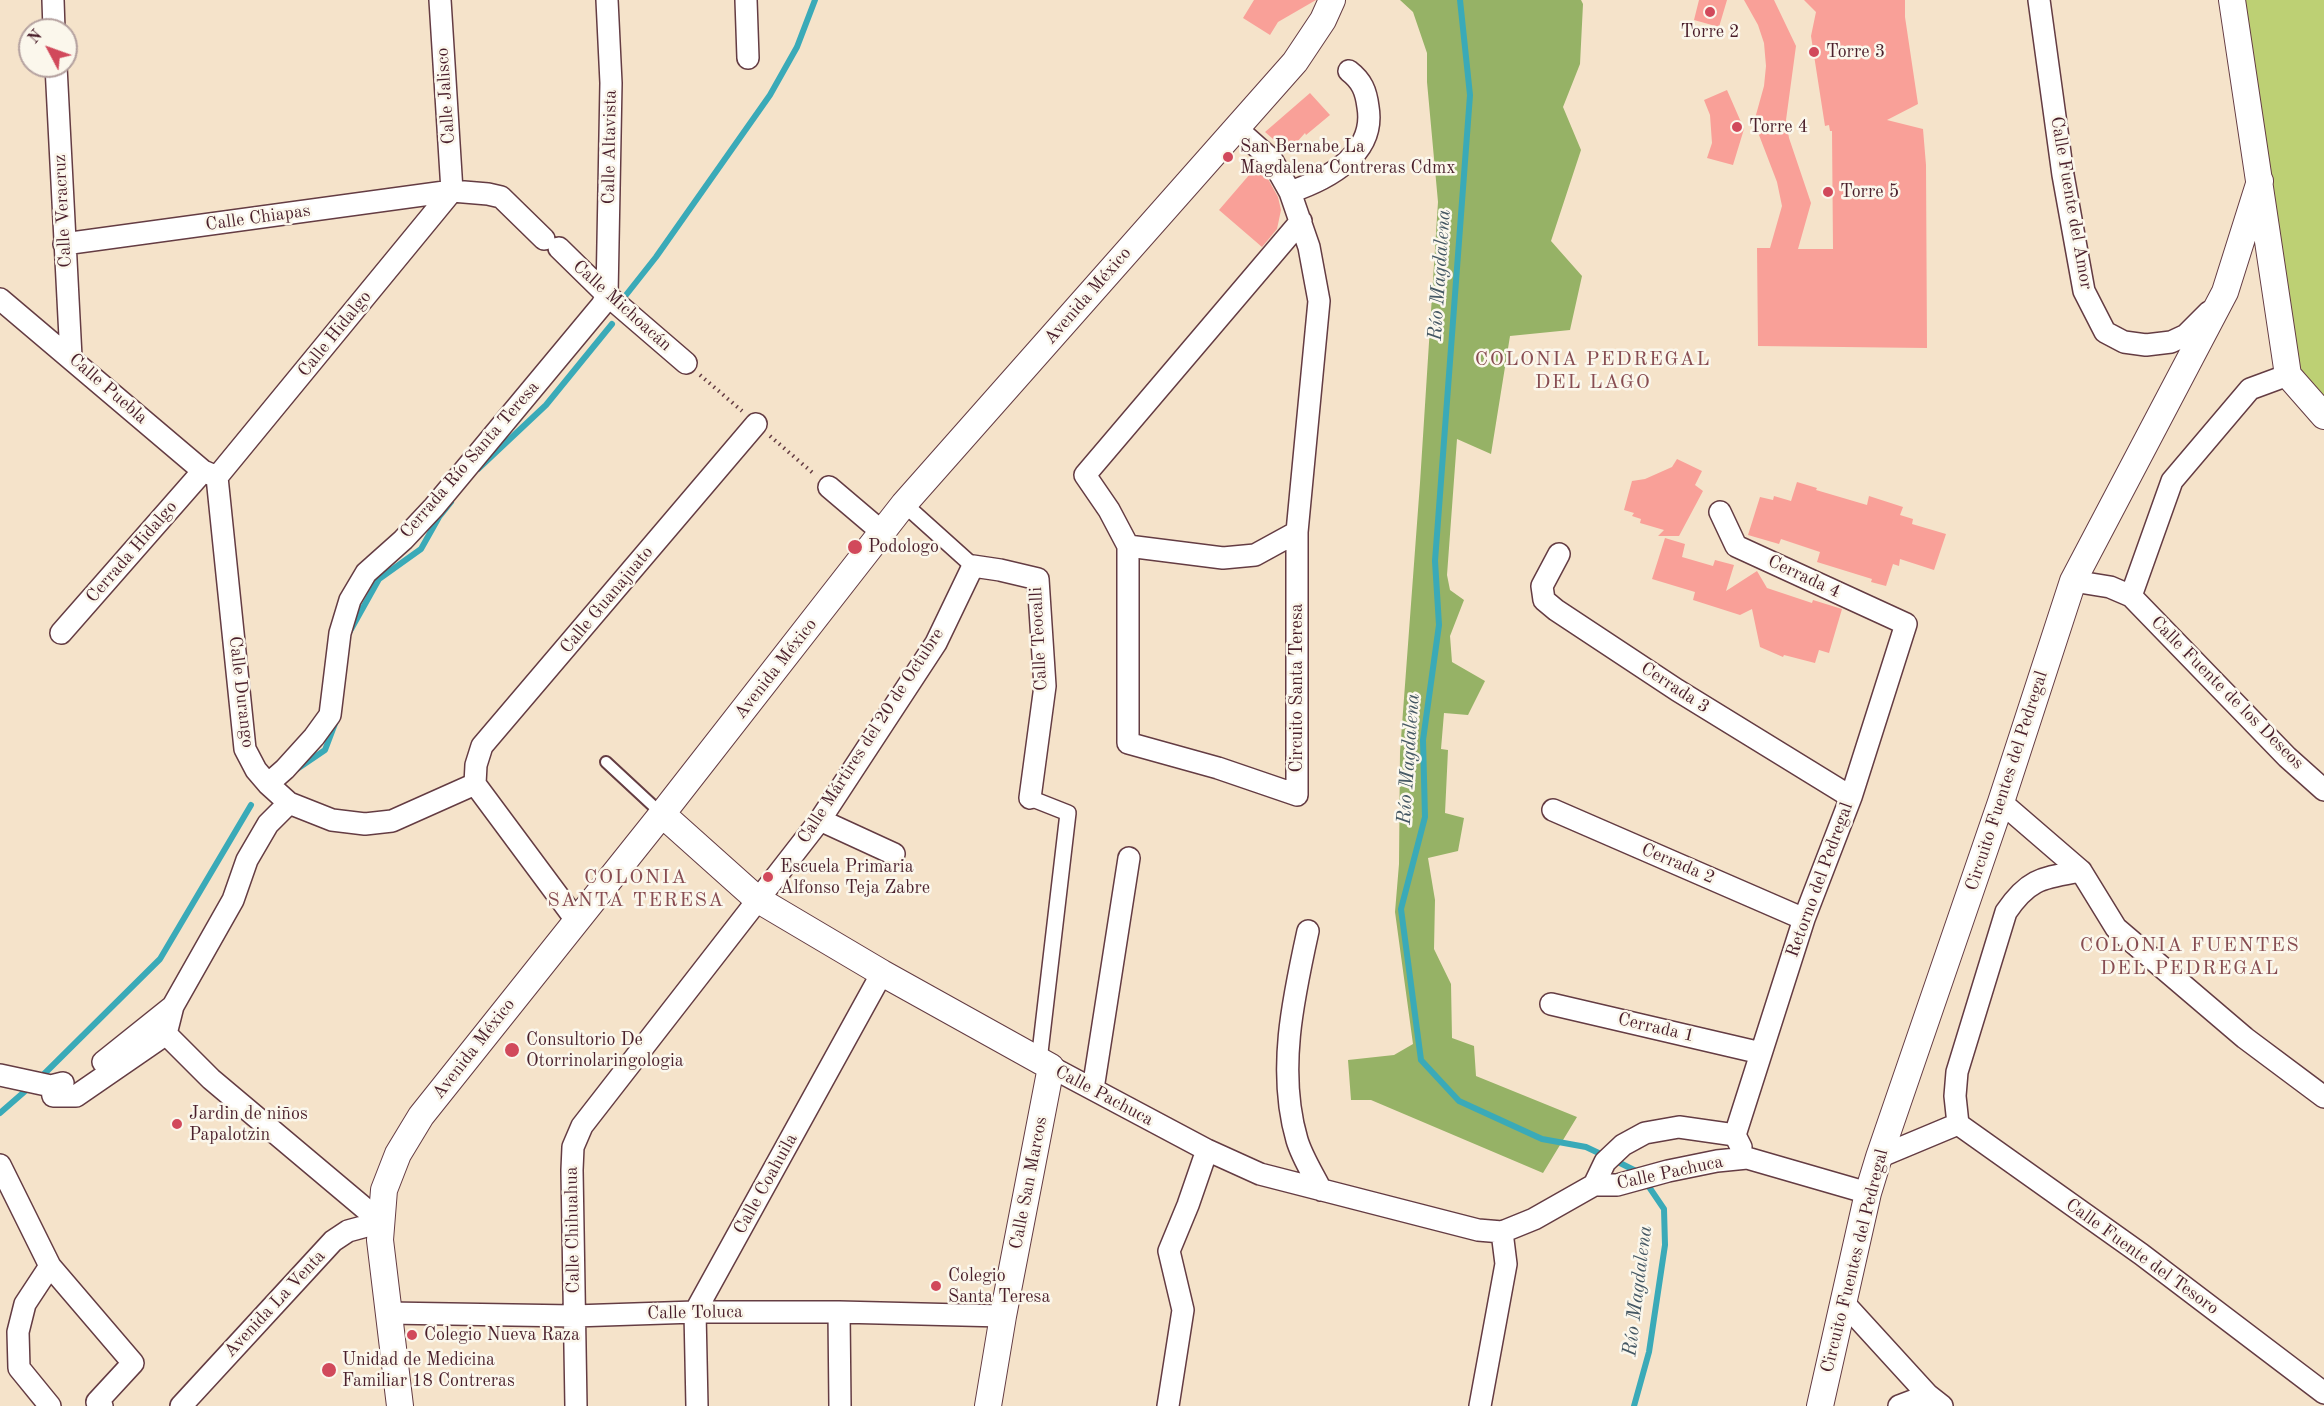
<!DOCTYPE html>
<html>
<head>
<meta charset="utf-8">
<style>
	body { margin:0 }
	#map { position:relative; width:2324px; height:1406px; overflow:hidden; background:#f5e3ca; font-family:"Old Standard TT",serif }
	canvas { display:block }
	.north { position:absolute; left:18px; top:18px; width:60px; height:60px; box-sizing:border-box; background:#fbf7ec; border:2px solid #b4a19f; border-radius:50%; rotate:311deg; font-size:16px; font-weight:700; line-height:24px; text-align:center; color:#4a1f2b }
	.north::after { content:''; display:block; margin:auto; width:21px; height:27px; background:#d1495b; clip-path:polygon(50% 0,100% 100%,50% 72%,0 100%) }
</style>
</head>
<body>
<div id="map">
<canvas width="2324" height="1406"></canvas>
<div class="north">N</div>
</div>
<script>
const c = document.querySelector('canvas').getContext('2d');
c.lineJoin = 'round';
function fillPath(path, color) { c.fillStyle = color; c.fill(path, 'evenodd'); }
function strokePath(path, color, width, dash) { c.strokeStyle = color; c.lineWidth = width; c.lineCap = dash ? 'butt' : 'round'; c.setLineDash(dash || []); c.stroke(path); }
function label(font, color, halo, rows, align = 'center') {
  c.font = font + ' "Old Standard TT",serif'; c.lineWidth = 5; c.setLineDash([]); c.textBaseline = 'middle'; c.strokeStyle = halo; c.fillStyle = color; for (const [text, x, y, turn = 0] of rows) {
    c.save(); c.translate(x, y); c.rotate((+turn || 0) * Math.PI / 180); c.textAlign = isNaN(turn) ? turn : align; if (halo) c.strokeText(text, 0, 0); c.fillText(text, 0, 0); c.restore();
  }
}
fillPath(new Path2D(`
	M2232,0h92v415l-36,-40z`), '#bdd074');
fillPath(new Path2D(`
	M1400,0h181l2,4 -3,60 -17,43 18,43 -30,91 31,35 -12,54 -60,6 -19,118 -34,-15 -10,136 3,15 14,10 -14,36 2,26 33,19 -17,34 -24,-2 -3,36 7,1 -3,63 19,5 -6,33 -30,7 7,42 -1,49 17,35 1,54 22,8 2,30 101,41 -34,56 -172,-73h-20l-3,-40 46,-5 19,-11 -18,-132 4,-48 1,-112 20,-269 18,-281 -11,-120v-29l-14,-41z`), '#96b266');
strokePath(new Path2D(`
	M1460,0l10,95 -35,466 4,64 -16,115 2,77 -24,92 20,151 38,41 83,38 44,8 19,9
	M626,295l30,-38 114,-162 27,-48 18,-47
	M478,469l68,-64 66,-81
	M350,631l29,-52 42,-30 18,-32 12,-15
	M297,769l28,-19 11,-29
	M39,1079l121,-120 91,-154
	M0,1113l31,-27
	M1614,1160l26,13
	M1634,1406l15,-54 16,-107 -1,-36 -19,-28`), '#3aaab8', 6);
fillPath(new Path2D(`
	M1254,0h62l-38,22 -8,13 -27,-17z
	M1699,0h28l-8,27 -25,-7z
	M1744,0h30l22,46 -10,74 3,18 22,65 -13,46h35l-1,-118h-2l-1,-6 -4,1 -14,-90 5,-24 -12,-12h101v17l13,87 -31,16 36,9 3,36 1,183 -169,-2 -1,-98h13l12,-42 -5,-24 -23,-60 10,-36 2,-20 -2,-23 -6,-18z
	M1727,90l17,39 -11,36 -26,-7 5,-15 -2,-28 -6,-15z
	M1310,93l20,22 -24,20 -1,-2 -17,19 -23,-20z
	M1256,167l4,4 2,-3 16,29 3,13 -4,19 -15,18 -43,-37z
	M1677,459l25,12 -7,14 8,6 -24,45h-21l6,-6 -24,-7 1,-4 -9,-3 2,-3 -10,-3 8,-29 13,-2 27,-12z
	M1797,482l20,6 -1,2 51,15 2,-9 34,11 -3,8 13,4 -1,5 34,10 -12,36 -34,-11 -1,7 -6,-2 -7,22 -15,-4 1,-3 -55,-17 3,-10 -39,-13 -2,5 -31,-9 12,-38 13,3 1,-4 17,5z
	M1665,538l20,6 -3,13 31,9 2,-6 19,5 -8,26 31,-20 10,17 45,15 1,-3 29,9 -13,44 -10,-3 -4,13 -31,-8 -1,2 -23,-10 -8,-38 -12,6 -47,-15 2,-8 -43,-13z`), '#f9a098');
const service = new Path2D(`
	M606,762l56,52`);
const pedestrian = new Path2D(`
	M904,504l69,62
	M1030,798l38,15 -29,248`);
const minor = new Path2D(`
	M53,0l1,30
	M440,0l12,191
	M746,0l2,58
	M2039,0l24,175 21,116 21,41 19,10 22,3 25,-3 15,-7 23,-23
	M56,66l15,291
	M1236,128l36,32 18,32 19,55 10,54 -22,231v263l-79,-27 -90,-25v-197l-19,-36 -24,-35 216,-254
	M1290,192c38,-13 86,-38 78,-85 -2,-16 -6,-26 -19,-36
	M64,244l388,-53 36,3 13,3 43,42
	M559,248l48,47 79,68
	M0,299l203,172 14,6
	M217,477l28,272 11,21 12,14 21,19 43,17 33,4 27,-3 83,-37
	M217,477l235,-286
	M829,487l53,45
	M1720,512l16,34 170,78 -55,173 -47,122 -69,216
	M1128,546l95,12 32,-3 42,-23
	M1559,554l-17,32 2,14 12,10 121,80 174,107
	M2073,581l37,6 21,9 156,161 37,33
	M2131,596l41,-115 78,-92 38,-14
	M61,633l142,-162
	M268,784l17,-15 29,-32 16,-22 10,-82 10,-33 16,-27 37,-33 31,-33 168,-202 5,-10 4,-212 -4,-83
	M475,784l1,-19 6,-19 274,-322
	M475,784l101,136
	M2001,802l80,69 35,57 129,110 79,59
	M1553,810l251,109
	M820,820l74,34
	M2081,871c-38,7 -52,7 -75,41l-49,160 -2,24 3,28 183,130 183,139
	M1308,931c-15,68 -31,141 -11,209 5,17 16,34 24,50
	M1551,1004l210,49
	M166,1034l45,45 170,143
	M103,1062l70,-56
	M1051,1067l156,83 53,24 218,56 24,2 32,-13 60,-34h23l51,-14 49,-10 30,-3 121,35
	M0,1075l51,11 12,-3
	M51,1086l2,10h23l90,-62 7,-28 60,-106 14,-40 21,-36 21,-21
	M1093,1089l36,-231
	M1879,1157l79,-33
	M0,1165l50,101 83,97 -36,39 5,4
	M1594,1185l11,-23 18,-17 22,-12 34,-6 56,8 6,12
	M1843,1302l85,93 14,11
	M839,1312l1,94
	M388,1313l186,3 121,-4h144l164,4
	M50,1406l-31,-38 -1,-36 7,-28 25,-38
	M181,1406l152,-165 15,-10 33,-9
	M576,1406l-4,-236 1,-23 9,-21 238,-306 116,-177 37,-77 27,4 38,9 7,107 -15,112
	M697,1406l-2,-94 187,-339
	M1168,1406l15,-96 -14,-59 19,-46 19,-55
	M1480,1406l26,-142 -4,-32
	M1899,1406l29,-11`);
const tertiary = new Path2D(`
	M2232,0l56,375 36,41
	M662,814l95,85 125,74 169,94 -48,249 -15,90
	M400,1406l-20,-166 4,-50 14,-36 23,-38 241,-302 242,-310 391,-442 28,-42 9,-20
	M1820,1406l48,-213 11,-36 122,-355 72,-221 152,-289 35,-111`);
strokePath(service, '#643c43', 14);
strokePath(pedestrian, '#643c43', 18);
strokePath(minor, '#643c43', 24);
strokePath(tertiary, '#643c43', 28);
strokePath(new Path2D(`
	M700,375l42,36
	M770,436l44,38`), '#643c43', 4, [1.5, 4.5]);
strokePath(service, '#fff', 10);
strokePath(pedestrian, '#fff', 15);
strokePath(minor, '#fff', 21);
strokePath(tertiary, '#fff', 26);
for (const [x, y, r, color] of [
	[1710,12,6,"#d1495b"],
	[1814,52,6,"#d1495b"],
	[1737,127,6,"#d1495b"],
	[1228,157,6,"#d1495b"],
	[1828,192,6,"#d1495b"],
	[855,547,8,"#d1495b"],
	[768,877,6,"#d1495b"],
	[512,1050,8,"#d1495b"],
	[177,1124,6,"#d1495b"],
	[936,1286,6,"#d1495b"],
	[412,1335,6,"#d1495b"],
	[329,1370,8,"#d1495b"]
]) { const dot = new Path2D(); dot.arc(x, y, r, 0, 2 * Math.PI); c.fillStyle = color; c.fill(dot); strokePath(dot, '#fbf7ec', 2); }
label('18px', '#4a1f2b', '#fbf7ec', [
	["Torre 2",1710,32,"center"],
	["Torre 3",1826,52],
	["Torre 4",1749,127],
	["San Bernabe La",1240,147],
	["Magdalena Contreras Cdmx",1240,168],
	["Torre 5",1840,192],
	["Podologo",868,547],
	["Escuela Primaria",780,867],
	["Alfonso Teja Zabre",780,888],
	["Consultorio De",526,1040],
	["Otorrinolaringologia",526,1061],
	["Jardin de niños",189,1114],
	["Papalotzin",189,1135],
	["Colegio",948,1276],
	["Santa Teresa",948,1297],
	["Colegio Nueva Raza",424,1335],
	["Unidad de Medicina",342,1360],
	["Familiar 18 Contreras",342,1381]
], 'left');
label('18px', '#4a1f2b', '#fbf7ec', [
	["Calle Jalisco",446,96,-94],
	["Calle Altavista",610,147,-89],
	["Calle Fuente del Amor",2071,203,80],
	["Calle Veracruz",63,211,-93],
	["Calle Chiapas",258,218,-8],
	["Avenida México",1088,296,-49],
	["Calle Michoacán",622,306,42],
	["Calle Hidalgo",335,334,-51],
	["Calle Puebla",108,389,41],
	["Cerrada Río Santa Teresa",470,460,-49],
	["Cerrada Hidalgo",132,552,-49],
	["Cerrada 4",1804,577,25],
	["Calle Guanajuato",607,600,-50],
	["Calle Teocalli",1039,639,-93],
	["Avenida México",776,669,-52],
	["Circuito Santa Teresa",1297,688,-90],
	["Cerrada 3",1675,688,33],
	["Calle Durango",241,692,83],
	["Calle Fuente de los Deseos",2227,693,45],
	["Calle Mártires del 20 de Octubre",871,736,-57],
	["Circuito Fuentes del Pedregal",2007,781,-72],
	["Cerrada 2",1678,864,23],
	["Retorno del Pedregal",1820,880,-70],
	["Cerrada 1",1656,1028,13],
	["Avenida México",474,1049,-52],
	["Calle Pachuca",1104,1096,28],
	["Calle Pachuca",1670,1173,-12],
	["Calle San Marcos",1029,1183,-79],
	["Calle Coahuila",766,1184,-61],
	["Calle Chihuahua",573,1230,-91],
	["Calle Fuente del Tesoro",2142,1257,36],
	["Circuito Fuentes del Pedregal",1855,1261,-76],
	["Avenida La Venta",275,1304,-47],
	["Calle Toluca",695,1313,-1]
]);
label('italic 20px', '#445763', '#fbf7ec', [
	["Río Magdalena",1440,275,-86],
	["Río Magdalena",1409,759,-86],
	["Río Magdalena",1638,1291,-83]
]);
c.letterSpacing = '1.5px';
label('20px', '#874c51', '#fbf7ec', [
	["COLONIA PEDREGAL",1593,360],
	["DEL LAGO",1593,383],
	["COLONIA",636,878],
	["SANTA TERESA",636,901],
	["COLONIA FUENTES",2190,946],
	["DEL PEDREGAL",2190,969]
]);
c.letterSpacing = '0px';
</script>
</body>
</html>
